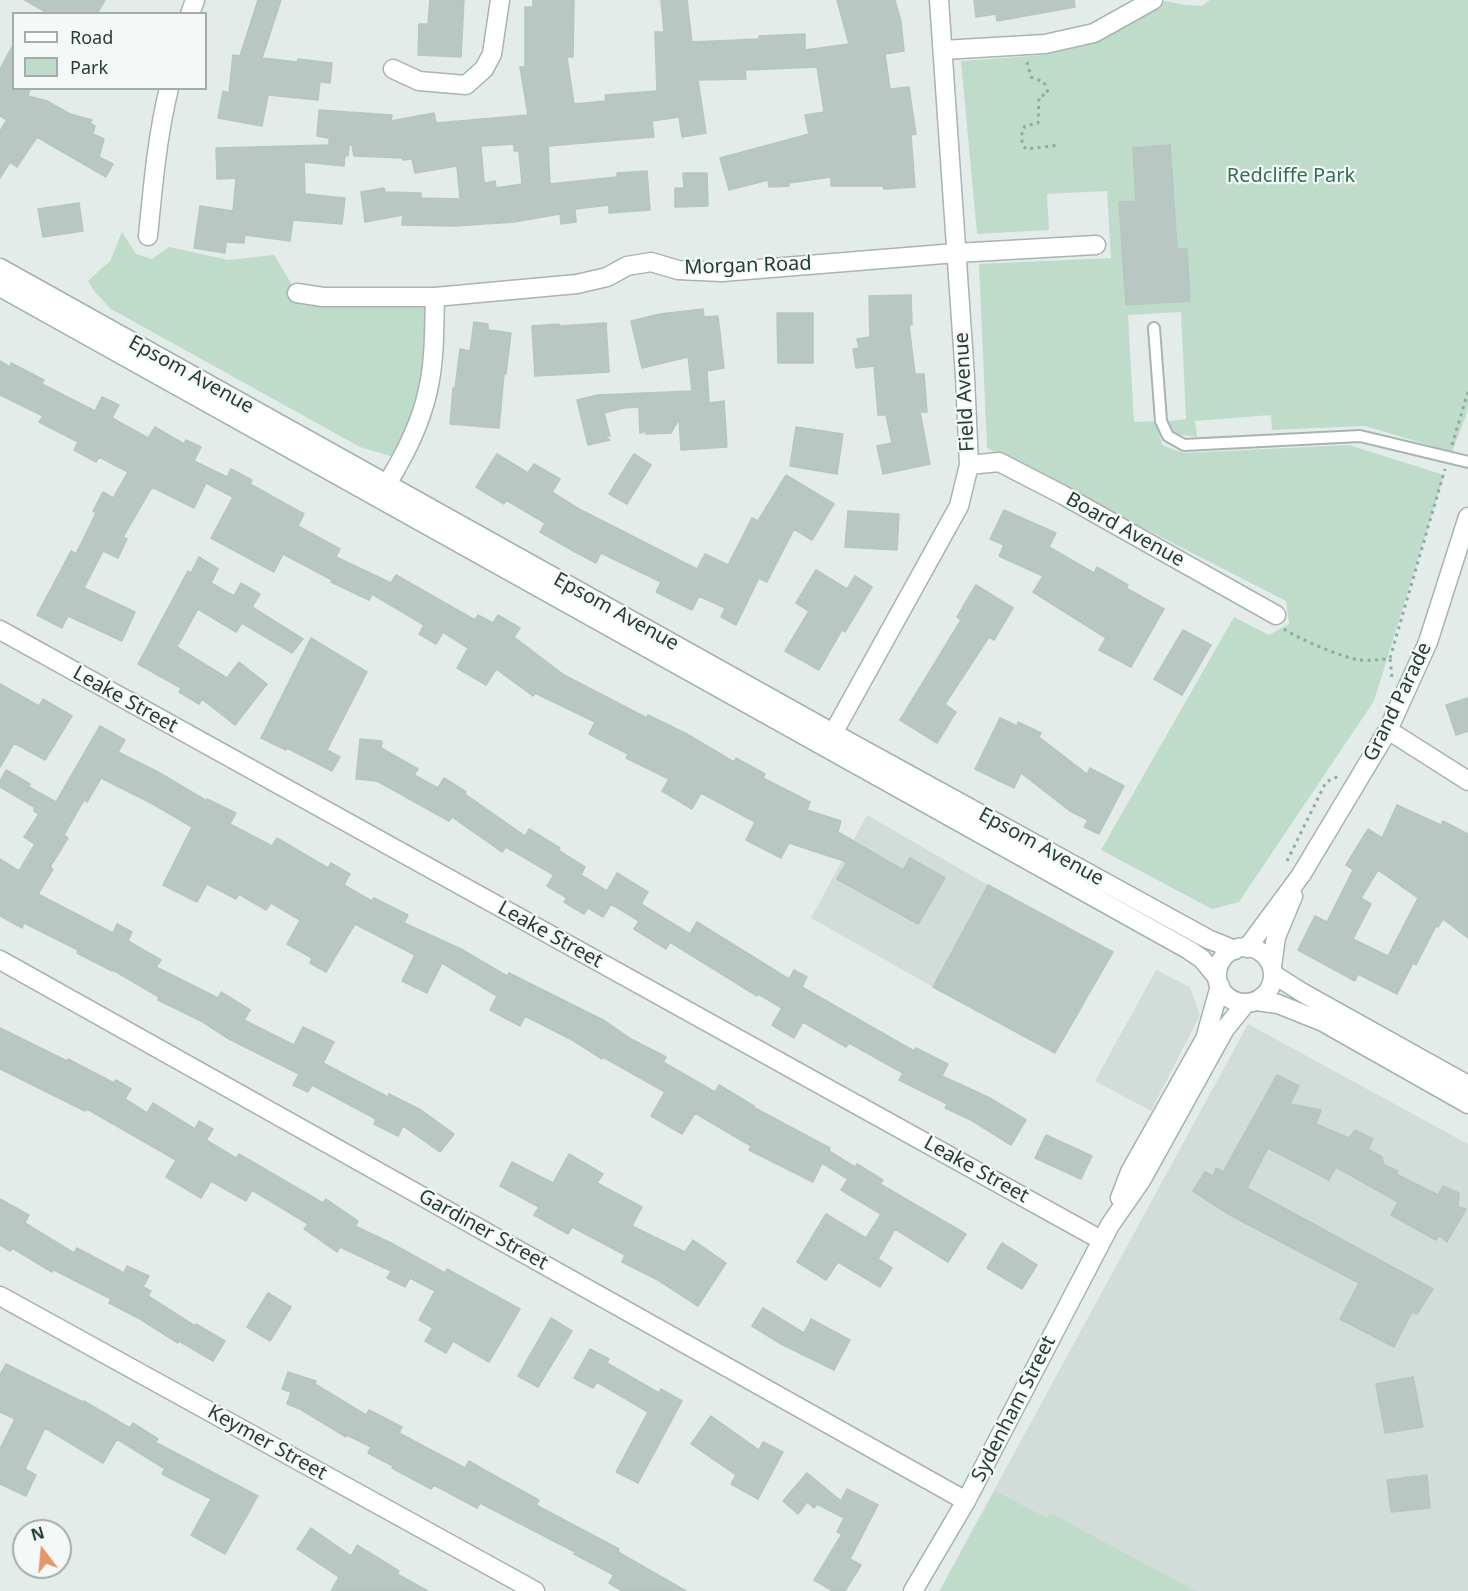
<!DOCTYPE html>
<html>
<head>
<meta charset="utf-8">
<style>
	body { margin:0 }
	#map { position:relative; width:1468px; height:1591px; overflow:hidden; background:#e4ecea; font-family:"Noto Sans",sans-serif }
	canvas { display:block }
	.legend { position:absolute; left:12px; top:12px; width:195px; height:78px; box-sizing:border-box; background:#f4f9f7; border:2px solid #a1adab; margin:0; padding:8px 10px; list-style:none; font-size:18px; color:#253c39 }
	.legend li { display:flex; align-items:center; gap:12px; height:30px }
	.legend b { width:30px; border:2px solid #a1adab }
	.north { position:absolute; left:12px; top:1519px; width:60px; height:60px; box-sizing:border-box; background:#f4f9f7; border:2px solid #a1adab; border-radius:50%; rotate:344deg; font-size:16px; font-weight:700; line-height:24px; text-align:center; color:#253c39 }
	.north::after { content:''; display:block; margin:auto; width:21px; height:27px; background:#e59769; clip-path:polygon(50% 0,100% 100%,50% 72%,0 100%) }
</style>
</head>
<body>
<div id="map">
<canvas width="1468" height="1591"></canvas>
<ul class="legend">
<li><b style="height:8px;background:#fff"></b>Road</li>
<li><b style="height:16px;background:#bfdbca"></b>Park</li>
</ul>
<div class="north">N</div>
</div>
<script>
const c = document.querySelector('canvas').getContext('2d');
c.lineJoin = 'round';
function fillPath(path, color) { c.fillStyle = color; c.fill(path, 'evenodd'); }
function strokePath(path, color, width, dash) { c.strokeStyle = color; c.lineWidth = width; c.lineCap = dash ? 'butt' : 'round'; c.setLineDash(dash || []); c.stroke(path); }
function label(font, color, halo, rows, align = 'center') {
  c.font = font + ' "Noto Sans",sans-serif'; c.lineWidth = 4.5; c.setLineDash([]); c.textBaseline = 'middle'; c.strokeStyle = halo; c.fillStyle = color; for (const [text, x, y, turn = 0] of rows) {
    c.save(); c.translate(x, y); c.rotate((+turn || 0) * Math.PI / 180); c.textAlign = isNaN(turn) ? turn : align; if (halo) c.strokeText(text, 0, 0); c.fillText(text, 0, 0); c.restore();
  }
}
fillPath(new Path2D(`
	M867,815l121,70 -55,102 -122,-69z
	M1156,970l34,17 10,28 -49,96 -56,-30z
	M1248,1024l220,120v447h-529z`), '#d2dcd9');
fillPath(new Path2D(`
	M1210,0h258v410l-16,42 -87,-26 -93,4 -1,-15 -76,6 2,16 -22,-3 -6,-13 17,-2 -5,-107 -53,3 6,107 22,-1 6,24 21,8 166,-8 95,30 -70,226 -135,201 -27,7 -111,-59 133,-233 35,18 20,-11 -3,-23 -299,-153 -8,-184 132,-6 -4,-67 -60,3 2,36 -72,4 -16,-173 83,-6 69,-22 52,-32 20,4 17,1z
	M122,232l14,22 16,5 17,-12 59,13 46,-5 23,38 138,4 -2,60 -33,102 -40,-12 -249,-138 -17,-18 -6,-10 22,-20z
	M995,1491l52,27 3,-5 145,78h-255z`), '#bfdbca');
const building = new Path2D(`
	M25,0h80l-8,14h-48z
	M258,0h23l-19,58 35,4 1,-3 34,4 -2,20 -10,-1 -2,18 -50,-5 -6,31 -44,-8 5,-27 6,2 4,-38 7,1z
	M430,0h34l-3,57 -43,-2 1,-31h9z
	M533,0h41l-1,57h-6l7,47 32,-3 -1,-6 52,-4 -2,-59h9l-3,-32h26l5,42 67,-3v-3l46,-2v16l44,-6 -12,-44h58l6,22 3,29 -19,3 5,35 19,-2 7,47 -5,1 4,52 -31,2 -1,-3h-52v-9l-42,6v3l-20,1 -1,-7 -39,10 -9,-32 89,-24 -4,-19 19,-3 -7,-45 -72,3 1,9 -48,1 8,53 -24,4 -3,-20 -27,4 2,16 -106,9 2,38 67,-7v-4l30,-2 3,39 -41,3v-8l-34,4 1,13 -15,2 -1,-10 -46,8 -60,4 -52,-1 1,-10 -38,7 -4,-30 23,-4 1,4 36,1v5l39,1 -3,-33 -42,7 -3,-14 -9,1 -1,-2 -48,-2 -2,-11h-3l-1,11 -3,-1 -1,11 -40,-4 1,32 40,4 -3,26 -49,-4 -3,21 -45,-6 -1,8 -18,-1 -1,11 -31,-5 6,-42 33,5 3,-33 -19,1 -1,-31 113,-3v-7l-12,-2 2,-26 73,5 -1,6 43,-8 2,10 92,-8 -8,-48h5v-60h8zM514,144v7h5l3,33 -26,4 -1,-7 -11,2 -3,-37z
	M974,0h100l1,7 -78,14 -1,-7 -20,3z
	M14,43v45h16l-2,8 19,5 23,13 22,6 -2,3 5,3 -2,8 11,5 -5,18 14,7 -7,13 -69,-40 -20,30 -7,-5 -10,16v-47l7,-11 -7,-4v-47z
	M1170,145l7,104h10l3,52 -64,4 -7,-103 17,-1 -3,-53z
	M683,173h24l1,33 -33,1v-19h9z
	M79,203l4,28 -40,6 -5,-28z
	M911,295l1,30h-3l6,49h9l3,38h-7l10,52 -47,10 -6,-28 15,-3 -6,-28h-8l-4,-49 -18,2 -3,-19 6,-1 -2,-9 13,-2 -1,-41z
	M703,309l1,8 14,-1 6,52 -17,3 2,32 15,-2 3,46 -46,3 -2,-31 -8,14 -25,1 2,-3 -8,2 -1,-26 -15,1 -20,5 6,23h-6l6,4 -22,5 -11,-45 21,-5 94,-4 -4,-34 -46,11 -11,-47 29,-7z
	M777,313h36v50h-35z
	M474,322l14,2v6l23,3 -5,41h-2l-5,54 -49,-4 3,-36h2l5,-39 10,2z
	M606,323l3,49 -74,4 -3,-50 27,-2 1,2z
	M0,361l10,6 1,-4 33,17 -2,4 53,27 7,-14 17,8 -7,13 36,20 7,-11 29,17 2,-4 15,7 -7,14 33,16 4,-8 21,11 -2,4 54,30 -6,12 42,23 -4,8 55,26 5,-8 79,45 3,-5 15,8 5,-8 22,13 -6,9 50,38 83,43 1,-3 37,18 49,29 2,-4 29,16 -2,4 47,24 -3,8 34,11 -3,11 65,38 7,-12 35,20 -27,46 -81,-45 10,-17 -58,-19 -8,15 -35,-18 9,-18 -54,-29 -9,16 -30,-18 7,-12 -43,-21 2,-4 -39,-20 6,-12 -60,-29 -2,3 -37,-27 -10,16 -29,-17 11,-20 -25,-16 -7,12 -17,-10 5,-9 -52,-31 -3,6 -38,-18 1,-2 -49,-26 -9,18 -63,-34 22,-41 -27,-14 -12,25 -42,-21 -29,50 4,2 -9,19 -15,-7 -19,37 51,24 -13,29 -54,-25 -6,12 -25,-13 34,-64 5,3 20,-41 -3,-2 10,-19 10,6 15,-26 -29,-15 -3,5 -22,-12 4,-8 -39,-20 4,-6 -43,-21z
	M796,427l47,7 -6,40 -47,-8z
	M497,454l31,19 6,-9 26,15 -8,13 27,17 118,60 8,-15 23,11 24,-47 6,3 28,-46 48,29 -22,36 -18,-11 -27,53 -8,-4 -23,47 -15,-8 4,-9 -26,-12 -7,14 -36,-18 5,-10 -60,-29 -5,10 -19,-10 -37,-21 5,-9 -39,-23 -2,4 -28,-17z
	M634,454l17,11 -24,39 -18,-10z
	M1004,510l52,23 -7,14 45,26 3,-6 31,18 -2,3 38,21 -33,58 -32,-17 7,-12 -73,-46 10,-16 -44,-20 5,-11 -14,-6z
	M848,511l51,3 -2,36 -52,-3z
	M199,557l19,12 -7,14 23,13 7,-13 19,11 -8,13 51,32 -11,14 -50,-30 -6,9 -38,-23 -21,38 50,31 12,-16 28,22 -32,41 -33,-26 -3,5 -20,-12 2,-4 -43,-24 50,-93 3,2z
	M816,570l31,19 8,-13 17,11 -27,45 -3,-2 -23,40 -34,-19 24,-40 -13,-8z
	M976,585l37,23 -19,32 -5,-3 -44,67 11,8 -19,31 -37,-23 61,-100 -4,-3z
	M1183,630l28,15 -29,50 -28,-16z
	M311,638l56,34 -40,78 13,7 -8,14 -45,-23 -1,2 -25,-12z
	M0,684l39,22 4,-7 29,17 -27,44 -31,-17 -14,24z
	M1468,698v33l-12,4 -10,-30z
	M1000,718l17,8 1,-4 23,11 -2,4 48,37 3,-6 34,18 -25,48 -15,-7 4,-7 -18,-9 -49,-38 -7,15 -39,-19z
	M100,726l25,14 -7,12 40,20 49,29v-2l29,14 -6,11 42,22 5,-8 51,30 3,-5 19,11 -6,11 28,16 2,-3 34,17 -4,8 57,26 46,27 2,-3 96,48 26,18 35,18 -3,5 52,30 4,-7 35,21 -1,1 77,41 -1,3 26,16 2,-3 26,16 -3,4 86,50 -18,28 -53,-33 -17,30 14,9 -12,19 -42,-25 -12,18 -29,-18 29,-48 40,24 15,-24 -40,-24 7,-11 -26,-16 -9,19 -64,-32 2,-4 -56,-33 -13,21 -31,-18 14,-24 -62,-35 -1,2 -28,-18 -49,-25 -5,10 -30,-16 7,-14 -55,-33 -15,30 -25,-12 13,-26 -60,-31 -29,48 -16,-9 2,-5 -25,-14 13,-24 -29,-17 -5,7 -27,-16 -3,5 -29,-15 -10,18 -34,-17 29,-58 -39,-23 -52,-26 -14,24 -3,-2 -20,35 4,3 -18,29 3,2 -15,25 75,39 4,-9 15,8 -4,9 33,19 -5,7 62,31 3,-6 29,18 -6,10 50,25 9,-18 31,15 -11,21 65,34 1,-3 32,16 33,24 -14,18 -37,-26 -5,10 -24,-12 2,-5 -64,-34 -4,7 -15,-7 6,-11 -70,-35 -26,-17 -45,-22 1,-3 -46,-27 -1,1 -35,-18 1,-3 -54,-27 -2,5 -22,-12v-57l19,12 16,-27 -11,-7 15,-23 -5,-3v-4l-34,-20v-6l6,-11 24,14 -1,3 27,15z
	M360,739l22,2 -1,7 37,21 -4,6 24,13 6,-10 22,14 -1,2 60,42 4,-7 31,19 -2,2 27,17 -4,8 26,16 10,-18 31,19 -7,12 49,30 7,-12 92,57 5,-9 13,7 -5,10 112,64 2,-3 32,16 -6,12 48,22 36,22 -15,25 -40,-25 -26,-12 2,-4 -48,-24 4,-7 -54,-30 -3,4 -43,-25 -9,16 -22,-13 10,-17 -24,-14 -1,2 -87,-54 -4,7 -32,-20 5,-8 -28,-17 -8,13 -15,-9 -4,6 -20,-12 3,-4 -20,-12 7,-11 -48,-28 -4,5 -50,-35 -3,4 -72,-40 -21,-2z
	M1397,805l44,20 2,-4 25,13v104l-25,-19 -5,8 -2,-1 -20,39 -3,-2 -16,31 -39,-20 -3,7 -57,-31 17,-34 12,6 26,-52 -7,-5 22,-36 14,9zM1378,870l40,28 -30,58 -35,-17 18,-35 -10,-6z
	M988,885l125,67 -58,101 -122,-66z
	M0,1028l67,33 1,-2 46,24 2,-3 15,9 -6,10 22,14 6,-10 42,26 4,-8 14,8 -7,11 30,18 3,-4 84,49 3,-4 32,22 -3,5 36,17 54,30 2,-4 73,40 -31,53 -36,-21 -7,12 -21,-12 8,-13 -14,-8 16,-29 -25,-13 -5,9 -18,-9 4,-7 -51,-24 -3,5 -33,-23 4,-5 -56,-34 -6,11 -35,-20 -10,17 -35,-21 10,-17 -89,-51 -2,2 -85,-42z
	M1277,1075l22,11 -9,18 31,6 -5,14 33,14 6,-8 18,9 -5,10 14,8 2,8 14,6 -2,3 42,21 5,-9 16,7 -1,14 8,2 -19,33 -8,-7 -3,5 -45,-25 7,-13 -62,-35 -7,13 -61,-32 -21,40 186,101 -16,25 -5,-2 -18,35 -54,-28 19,-36 -129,-68 -37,-24 12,-19 8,4 3,-8 7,4z
	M1046,1135l46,21 -11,23 -46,-21z
	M569,1154l34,20 -6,9 45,24 -10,19 53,26 8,-12 33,23 -28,43 -40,-26 -36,-18 3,-7 -53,-28 -4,7 -34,-19 5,-8 -39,-21 12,-24 41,21z
	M0,1199l29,16 -4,8 49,30 3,-5 47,25 3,-7 22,10 -6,11 8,4 -3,5 47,30 1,-2 29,17 -12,20 -34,-20 -1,2 -38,-24 -31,-16 2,-4 -57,-29 -2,2 -40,-24 -2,3 -10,-6z
	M1002,1243l35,22 -15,24 -35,-21z
	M268,1293l23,14 -21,34 -23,-14z
	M763,1308l41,25 7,-14 39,21 -16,30 -53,-26 -29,-18z
	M551,1318l21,13 -34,56 -20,-11z
	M590,1349l19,10 -2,4 52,30 2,-4 21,12 -44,82 -22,-11 32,-60 -51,-30 -4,6 -19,-10z
	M6,1364l77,38 1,-1 46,27 3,-5 25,16 -3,3 103,54 -33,58 -34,-19 20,-36 -49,-25 3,-5 -48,-30 -14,24 -58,-35 -20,41 11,6 -10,21 -26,-12v-35l15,-30 -15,-7v-37z
	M288,1372l28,9 -1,3 51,31 3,-5 33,17 -3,6 66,35 4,-7 26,15 44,24 -3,5 83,44 -1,3 68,39h-64l-13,-8 5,-8 -40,-21 1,-2 -95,-49 -3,5 -43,-23 -3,4 -39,-21 1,-2 -25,-13 3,-6 -24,-12 -1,2 -46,-28 -13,-5 4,-12 -9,-3z
	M1413,1377l10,50 -38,6 -9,-49z
	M711,1416l48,34 4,-8 20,10 -25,47 -27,-15 5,-9 -45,-31z
	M807,1473l34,28 6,-12 31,16 -28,54 11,6 -16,26h-12l-19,-11 28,-46 -5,-2 7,-14 -27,-14 -3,4 -7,-6 -9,12 -15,-13z
	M1427,1475l3,33 -39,4 -4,-32z
	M311,1528l40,28 6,-11 42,26 -2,3 31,17h-97l8,-14 -42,-28z`);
fillPath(building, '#b9c7c3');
strokePath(building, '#b7c5c1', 1.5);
const lane = new Path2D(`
	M1154,328l7,93 7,15 16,9 176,-9 108,26`);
const street = new Path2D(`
	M190,14l5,-14
	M943,50l102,-6 49,-11 59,-33
	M393,69l26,12 47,4 18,-16 8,-15 8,-54
	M148,236c5,-50 9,-99 21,-148
	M297,293l26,4h112l142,-13 30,-7 20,-11 24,-4 27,8 44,2 234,-19 140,-8
	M969,465l30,-3 64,33 213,120
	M380,496c20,-33 40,-68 48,-106 7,-31 6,-62 7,-93
	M0,630l1101,610
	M1388,730l80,51
	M826,746l133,-240 10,-41 -4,-88 -26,-377
	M1247,948l54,-73 87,-145 40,-88 40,-125
	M0,960l966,541
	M1272,966l4,-29 17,-41
	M0,1296l535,295`);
const secondary = new Path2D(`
	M0,268l833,465 375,206 27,11
	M0,287l1189,663 13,9 15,18
	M1217 975a28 28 0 1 1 56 0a28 28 0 1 1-56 0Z
	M1273,974l30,19 165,92
	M1256,1001l22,3 45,18 145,82
	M1120,1198l10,-26 75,-133 15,-53
	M913,1591l53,-90 144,-276 32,-46 83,-150 21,-26`);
strokePath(lane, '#a7b4b1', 14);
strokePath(street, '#a7b4b1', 21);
strokePath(secondary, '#a0b4af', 21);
strokePath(new Path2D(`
	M1027,62l4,15 13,5 4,11 -9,4 -1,26 -13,3 -3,4v14l4,5 34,-4
	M1452,445l16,-53
	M1284,629c15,10 59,29 76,31 10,1 20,-1 30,-1l2,19
	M1390,658l55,-189
	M1287,861l39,-79 15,-7`), '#87ada6', 3, [3, 4.5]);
strokePath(lane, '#fff', 10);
strokePath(street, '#fff', 18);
strokePath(secondary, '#fff', 18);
label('20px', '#336f52', '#f4f9f7', [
	["Redcliffe Park",1291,176]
]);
label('20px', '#253c39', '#f4f9f7', [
	["Morgan Road",748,266,-2],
	["Epsom Avenue",191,375,29],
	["Field Avenue",965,392,-93],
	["Board Avenue",1125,530,29],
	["Epsom Avenue",616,612,29],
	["Leake Street",125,700,29],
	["Grand Parade",1398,702,-64],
	["Epsom Avenue",1041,847,29],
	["Leake Street",550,935,29],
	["Leake Street",976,1170,29],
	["Gardiner Street",483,1230,29],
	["Sydenham Street",1014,1409,-63],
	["Keymer Street",267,1443,29]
]);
</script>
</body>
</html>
